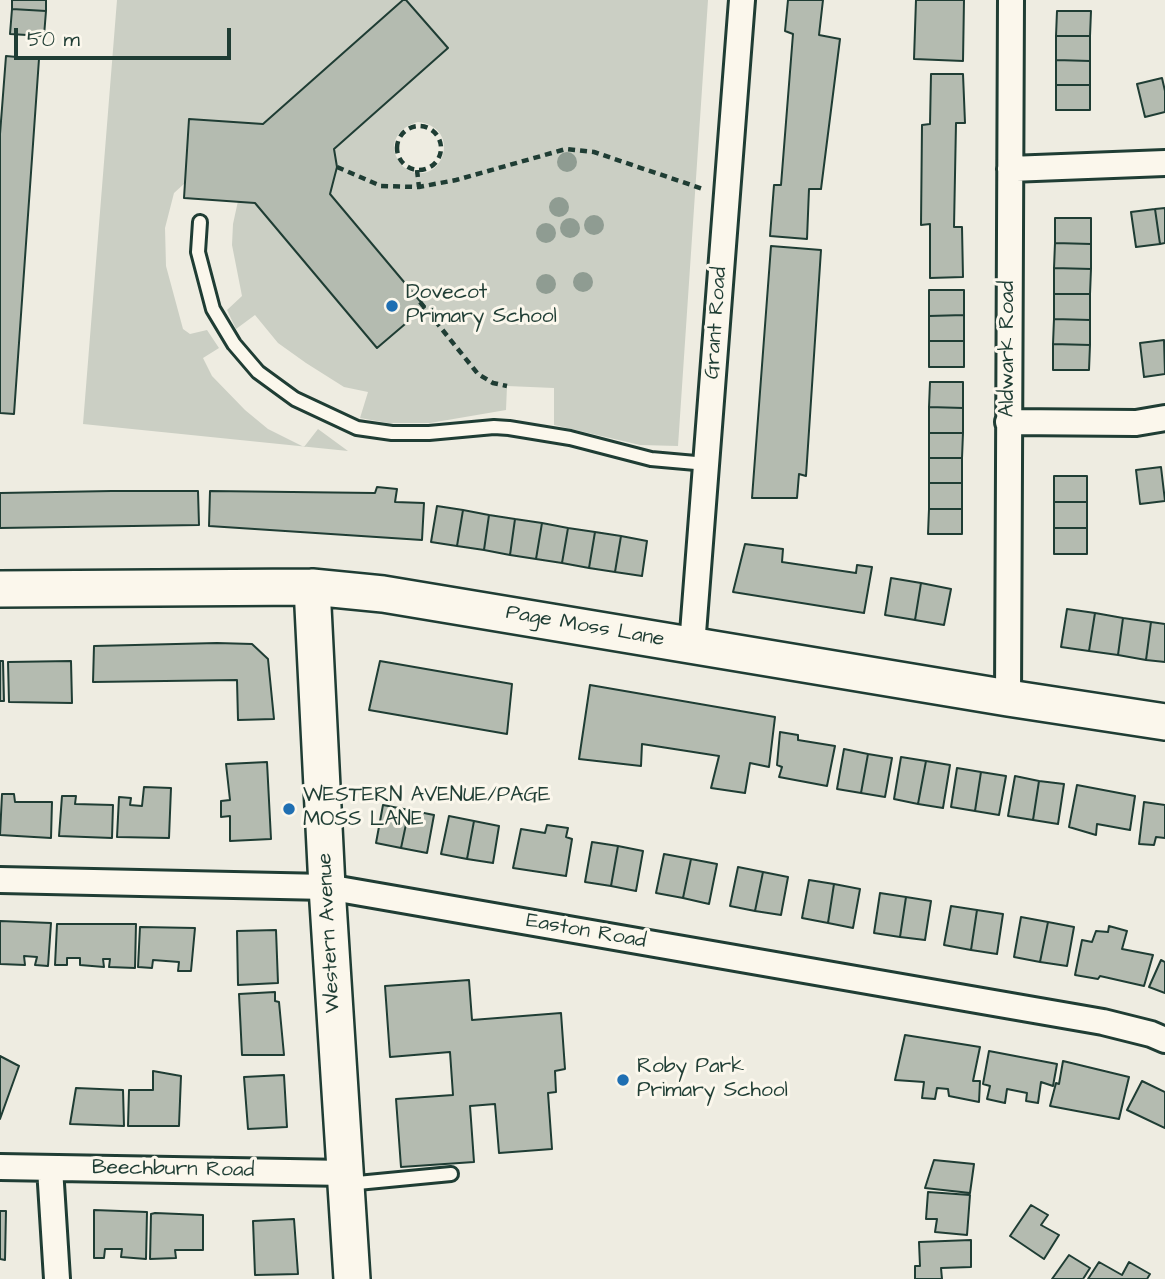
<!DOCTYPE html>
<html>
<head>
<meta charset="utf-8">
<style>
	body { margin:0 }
	#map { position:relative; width:1165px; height:1279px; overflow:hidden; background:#eeece1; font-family:"Architects Daughter",sans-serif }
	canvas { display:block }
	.scale { position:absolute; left:14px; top:28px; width:217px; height:32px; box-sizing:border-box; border:4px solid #1f3d34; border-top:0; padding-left:9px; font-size:21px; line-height:24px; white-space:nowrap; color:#1f3d34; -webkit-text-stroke:5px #fbf7ec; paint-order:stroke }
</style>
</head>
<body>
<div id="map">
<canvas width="1165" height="1279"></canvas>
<div class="scale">50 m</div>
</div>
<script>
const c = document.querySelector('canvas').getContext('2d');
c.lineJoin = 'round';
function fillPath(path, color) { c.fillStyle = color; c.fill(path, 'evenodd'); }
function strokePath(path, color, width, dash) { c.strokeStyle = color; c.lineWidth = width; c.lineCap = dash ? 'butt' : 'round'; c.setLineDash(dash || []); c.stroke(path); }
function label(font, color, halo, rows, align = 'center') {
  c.font = font + ' "Architects Daughter",sans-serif'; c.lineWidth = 6; c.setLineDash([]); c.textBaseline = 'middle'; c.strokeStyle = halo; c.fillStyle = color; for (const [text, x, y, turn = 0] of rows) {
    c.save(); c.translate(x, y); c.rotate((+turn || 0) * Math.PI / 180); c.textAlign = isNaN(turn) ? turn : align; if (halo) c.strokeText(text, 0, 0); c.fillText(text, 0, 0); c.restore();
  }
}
fillPath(new Path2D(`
	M117,0h286l-140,124 -74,-5 -4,64 -11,10 -9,35 1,38 17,63 7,5 17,-4 12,18 -16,10 9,18 33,34 23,19 36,18 14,-18 30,22 -265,-27z
	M406,0h302l-30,446 -38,-1 -86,-20v-37l-47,-2 -1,24 -76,13h-42l-28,-5 8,-26 -24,-5 -38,-24 -28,-20 -23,-28 -19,14 -9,-19 15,-14 -10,-51 1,-21 5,-23 17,2 122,145 48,-40 -95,-114 7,-27 -3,-18 114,-101zM418,122c43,5 27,60 -6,50 -7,-3 -12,-7 -15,-14 -9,-18 5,-32 21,-36z`), '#cbcfc4');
const building = new Path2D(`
	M12,0h34v11l-34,-2z
	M403,0h3l42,48 -114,101 3,18 -7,27 95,113 -48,41 -122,-145 -71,-5 5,-79 74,5z
	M788,0h35l-4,35 21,4 -19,150h-12l-2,50 -37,-3 4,-51h7l12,-151 -8,-3z
	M916,0h48l-1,61 -49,-2z
	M12,9l34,2 -2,25 -34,-2z
	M1057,11h34l-1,25h-34z
	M1056,36h34v25l-34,-1z
	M6,56l33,3 -25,355 -14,-1v-279z
	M1056,60l34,1v24h-34z
	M931,74h32l2,49h-9l-2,104h8l1,50 -33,1v-54l-9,1 1,-100 8,-1z
	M1162,78l3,13v21l-20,5 -8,-33z
	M1056,85h34v25h-34z
	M1165,208v35l-5,1 -5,-35z
	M1155,209l5,35 -24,3 -5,-35z
	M1055,218h36v26l-36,-1z
	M1055,243l36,1v25l-37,-1z
	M771,246l50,4 -15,226 -7,-2 -2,24h-45z
	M1054,268l37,1 -1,25h-36z
	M929,290h35v25l-35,1z
	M1054,294h36v26l-36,-1z
	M964,315v26h-35v-25z
	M1054,319l36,1v25l-37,-1z
	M1164,340l1,34 -21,3 -4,-34z
	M929,341h35v26h-35z
	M1053,344l37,1 -1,25h-36z
	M930,382h33v26l-34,-1z
	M929,407l34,1v25h-34z
	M929,433h34l-1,25h-33z
	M929,458h33v25h-33z
	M1161,467l4,34 -25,3 -4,-34z
	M1054,476h33v26h-33z
	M929,483h33v26h-33z
	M377,487l20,2 -2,13 29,1 -2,37 -213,-14 1,-35 165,2z
	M112,491h86l1,34 -199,3v-35z
	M1054,502h33v26h-33z
	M437,506l26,4 -6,36 -26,-4z
	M929,509h33v25h-34z
	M463,510l26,5 -5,35 -27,-4z
	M489,515l26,4 -5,36 -26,-5z
	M515,519l27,4 -6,36 -26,-4z
	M542,523l26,5 -6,35 -26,-4z
	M568,528l27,4 -6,36 -27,-5z
	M1054,528h33v26h-33z
	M595,532l26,4 -6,36 -26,-4z
	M621,536l26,5 -5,35 -27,-4z
	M745,544l38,5 -1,13 74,11 1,-8 15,2 -8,46 -131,-21z
	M891,578l30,5 -6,37 -30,-5z
	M921,583l30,6 -7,36 -29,-5z
	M1067,609l28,4 -6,38 -28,-4z
	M1095,613l28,5 -5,37 -29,-4z
	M1123,618l28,4 -5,38 -28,-5z
	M1151,622l14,2v38l-19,-2z
	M217,643l35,1 16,15 6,60 -36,1 -1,-40 -144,2 1,-36z
	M0,661h3l1,40h-4z
	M71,661l1,42 -63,-1 -1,-40z
	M380,661l132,23 -5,50 -138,-24z
	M590,685l185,32 -6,50 -19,-4 -5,30 -34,-5 8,-32 -77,-12 -1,22 -62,-7z
	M780,732l18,3v5l37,6 -8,40 -48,-9 3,-10 -5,-2z
	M844,749l24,5 -7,39 -24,-4z
	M868,754l24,4 -7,39 -24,-4z
	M901,757l25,4 -8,43 -24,-5z
	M926,761l24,4 -7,43 -25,-4z
	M267,762l4,77 -41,2v-25l-9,1v-16l9,-1 -4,-36z
	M957,768l24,4 -6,39 -24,-4z
	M981,772l25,4 -7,39 -24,-4z
	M1015,776l24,5 -6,39 -25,-4z
	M1039,781l25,3 -6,40 -25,-4z
	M1077,785l58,11 -5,34 -33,-6 -1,11 -27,-8z
	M144,787l27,1 -2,50 -52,-1 2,-40 12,1 -1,7 12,1z
	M2,794h12l1,8h37l-1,36 -51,-3z
	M62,796h14l-1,8 38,1 -1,33 -53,-2z
	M1144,802l21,3v33l-9,-1 -2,8 -15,-1z
	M383,805l26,5 -8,38 -25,-5z
	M409,810l25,5 -7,38 -26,-5z
	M449,816l25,5 -7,38 -26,-5z
	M474,821l25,5 -6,37 -26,-4z
	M547,825l21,3 -2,9 6,2 -6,37 -53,-8 8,-39 24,4z
	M592,842l26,4 -7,40 -26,-4z
	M618,846l25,5 -7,40 -25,-5z
	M664,854l27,5 -8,39 -27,-5z
	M691,859l26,5 -8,40 -26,-6z
	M738,867l25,5 -8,39 -25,-5z
	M763,872l25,5 -7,38 -26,-4z
	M809,880l25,4 -6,39 -26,-5z
	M834,884l26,5 -7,39 -25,-5z
	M880,893l26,4 -6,40 -26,-4z
	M906,897l25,4 -6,39 -25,-3z
	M951,906l26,4 -6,40 -27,-5z
	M977,910l26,4 -6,40 -26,-4z
	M1021,917l27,5 -8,40 -26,-5z
	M0,921l51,2 -3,43 -13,-1 2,-8 -13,-1 1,9 -25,-1z
	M1048,922l26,5 -7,39 -27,-4z
	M57,924h79l-1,44 -26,-1 1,-8h-7l1,8 -24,-2v-7h-13v7h-12z
	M1109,926l18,5 -5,18 31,6 -9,31 -44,-10 -2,3 -23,-4 7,-35 10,2 4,-11 12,1z
	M140,927l55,1 -4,43h-13l1,-9 -26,-2 -1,8 -14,-1z
	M276,930l2,53 -40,2 -1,-54z
	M1161,960l4,2v31l-16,-6z
	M469,980l3,40 89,-7 4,56 -10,2 1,21 -8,1 4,56 -53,4 -4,-49 -25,2 4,56 -73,5 -5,-68 57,-4 -3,-43 -60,5 -5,-71z
	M275,992v9l4,1 5,53h-42l-3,-61z
	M905,1035l75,12 -7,34h7l-1,21 -30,-6 -1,-7 -11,-1 -2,11 -13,-1 2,-16 -29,-2z
	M989,1051l68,13 -4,22 -12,-4 -3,21 -12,-2 1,-8 -20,-4 -2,14 -18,-4 3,-13 -7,-2z
	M0,1056l19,10 -19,53z
	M1063,1061l66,16 -10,42 -69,-13 6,-23 3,1z
	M153,1071l28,5 -2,50h-51l1,-36h24z
	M284,1075l3,52 -39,2 -4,-52z
	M1142,1081l23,11v36l-38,-18z
	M76,1088l47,2 1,36 -54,-2z
	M934,1160l40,4 -4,29 -45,-5z
	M928,1192l42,3 -3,40 -32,-3 2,-13h-11z
	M1031,1205l17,10 -7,10 18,10 -15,24 -34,-23z
	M94,1210l53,2 -1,47 -25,-2 1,-8h-17l-1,9h-10z
	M0,1211h6l-1,49 -5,-1z
	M155,1213l48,2v35h-28l1,8 -26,1 1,-45z
	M294,1219l4,55 -43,1 -2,-54z
	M971,1240v27l-30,1 1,11h-27v-13h5l-1,-24z
	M1069,1255l21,13 -7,11h-31z
	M1099,1262l23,13 7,-13 21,12 -3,5h-59z`);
fillPath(building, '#b4bbb0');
strokePath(building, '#1f3d34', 2);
const lane = new Path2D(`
	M200,222l-2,30 15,57 21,35 24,28 37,27 62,29 35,5h37l65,-6 15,1 61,10 81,21 56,5
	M347,1184l104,-10`);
const street = new Path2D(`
	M1010,169l155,-6
	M1008,422l128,1 29,-5
	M692,646l50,-646
	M1008,698l3,-698
	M0,880l327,7 776,135 48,12 14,6
	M0,1167l346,6
	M50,1168l7,111`);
const secondary = new Path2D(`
	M312,587l15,300 25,392
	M0,589l312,-2 71,7 625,104 157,24`);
strokePath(lane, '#1f3d34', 18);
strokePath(street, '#1f3d34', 30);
strokePath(secondary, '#1f3d34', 40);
strokePath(new Path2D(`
	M397 148a22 22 0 1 1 44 0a22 22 0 1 1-44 0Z
	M337,167l44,19 38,1 37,-7 110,-31 28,3 109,37
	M417,170l2,17
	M420,302l58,72 15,9 14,3`), '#1f3d34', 4.5, [7, 5]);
strokePath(lane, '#fbf7ec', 12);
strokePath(street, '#fbf7ec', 24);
strokePath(secondary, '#fbf7ec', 35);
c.fillStyle = '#8f9c92';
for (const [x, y] of [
	[567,162],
	[559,207],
	[594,225],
	[570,228],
	[546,233],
	[583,282],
	[546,284]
]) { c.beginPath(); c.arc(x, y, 10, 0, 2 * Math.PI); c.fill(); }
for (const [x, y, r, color] of [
	[392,306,7,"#1f6fb2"],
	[289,809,7,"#1f6fb2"],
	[623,1080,7,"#1f6fb2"]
]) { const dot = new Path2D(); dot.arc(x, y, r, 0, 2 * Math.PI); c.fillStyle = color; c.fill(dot); strokePath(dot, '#fbf7ec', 2.5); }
label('21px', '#1f3d34', '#fbf7ec', [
	["Dovecot",406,294],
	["Primary School",406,318],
	["WESTERN AVENUE/PAGE",303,797],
	["MOSS LANE",303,821],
	["Roby Park",637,1068],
	["Primary School",637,1092]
], 'left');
label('21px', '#1f3d34', '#fbf7ec', [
	["Grant Road",717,323,-86],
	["Aldwark Road",1009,349,-90],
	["Page Moss Lane",585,627,10],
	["Easton Road",586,932,10],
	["Western Avenue",330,933,-93],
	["Beechburn Road",173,1170,1]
]);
</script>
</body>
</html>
